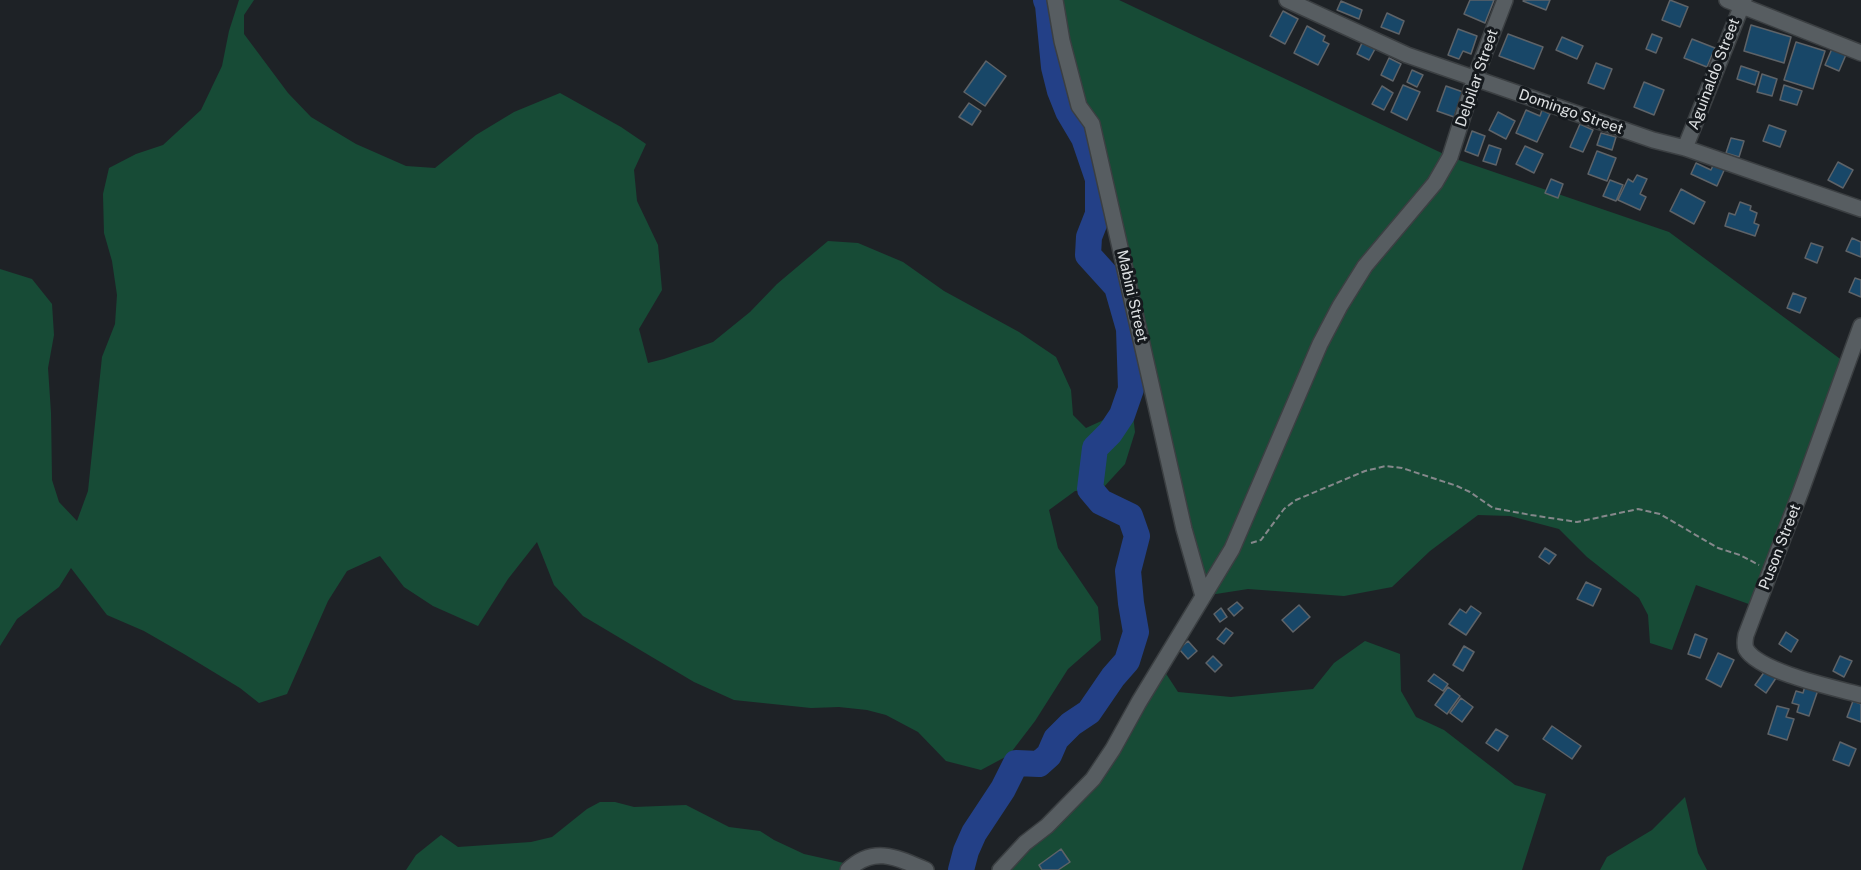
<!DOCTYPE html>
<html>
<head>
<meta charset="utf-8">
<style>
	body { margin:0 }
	canvas { display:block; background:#1e2226 }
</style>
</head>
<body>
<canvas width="1861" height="870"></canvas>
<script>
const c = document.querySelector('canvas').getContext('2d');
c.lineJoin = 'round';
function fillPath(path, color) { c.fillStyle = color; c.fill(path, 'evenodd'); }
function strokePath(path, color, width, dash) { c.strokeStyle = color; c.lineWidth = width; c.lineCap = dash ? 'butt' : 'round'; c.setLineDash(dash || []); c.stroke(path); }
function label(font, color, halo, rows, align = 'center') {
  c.font = font + ' "Public Sans",sans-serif'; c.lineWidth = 6; c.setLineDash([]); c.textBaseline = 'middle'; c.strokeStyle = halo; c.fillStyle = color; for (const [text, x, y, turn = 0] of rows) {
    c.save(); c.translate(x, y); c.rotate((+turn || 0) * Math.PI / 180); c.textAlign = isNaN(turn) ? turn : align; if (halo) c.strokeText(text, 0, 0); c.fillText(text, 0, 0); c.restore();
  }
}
fillPath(new Path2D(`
	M239,0h15l-10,15v19l44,59 23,24 45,27 50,22 29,2 41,-33 38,-23 46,-19 61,34 25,17 -12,26 3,31 21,44 4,45 -23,39 9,34 16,-4 49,-17 37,-30 27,-28 51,-43 30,2 45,19 41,29 75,41 37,25 15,33 2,25 13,13 46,-21 3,25 -10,32 -23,25 -27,2 -26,19 9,38 40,59 3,33 -33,29 -33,52 -26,34 -28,15 -35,-9 -28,-29 -32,-17 -19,-5 -28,-3 -28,1 -77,-8 -40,-18 -111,-66 -29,-31 -17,-43 -29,37 -30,47 -45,-20 -29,-19 -24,-31 -33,15 -19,30 -41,93 -28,9 -19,-15 -56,-34 -40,-23 -37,-16 -36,-47 -12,19 -42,32 -17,27v-377l32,10 20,25 2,31 -6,33 3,45 1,67 7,22 18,19 11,-30 14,-134 13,-33 2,-29 -5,-34 -8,-28 -1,-39 6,-26 27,-14 27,-9 38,-35 21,-44 7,-35z
	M1055,0h64l331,157 219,75 178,132 -90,243 -61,-22 -24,65 -22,-7 -2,-28 -9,-17 -52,-41 -28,-28 -49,-13 -32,-1 -48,36 -38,36 -48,9 -96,-7 -45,7 -111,-472 -13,-18z
	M1365,641l35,13 1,37 15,26 28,13 71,55 31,9 -24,76h-522l79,-76 82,-128 17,26 53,5 82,-8 21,-26z
	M1685,797l13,56 9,17h-107l7,-13 45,-27z
	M600,802h15l19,5 52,-2 43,22 31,4 14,9 30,14 49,11 -6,5h-441l10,-15 25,-20 17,12 73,-5 21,-5 35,-28z`), '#174b36');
strokePath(new Path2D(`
	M961,870l5,-19 8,-18 29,-44 13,-26 23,1 10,-9 7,-16 15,-15 18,-12 24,-35 14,-16 9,-29 -5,-29 -3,-32 9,-35 -7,-20 -29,-14 -11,-13 5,-41 15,-15 12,-18 9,-26 -2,-60 -12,-42 -29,-32 1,-18 9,-23v-35l-14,-41 -16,-27 -8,-20 -6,-24 -6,-62 -2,-5`), '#234087', 26);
const building = new Path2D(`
	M1470,0h24l-9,23 -21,-9z
	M1524,0h26l-4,10 -23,-9z
	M1670,0l18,7 -8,20 -18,-7z
	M1341,1l21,9 -3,9 -22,-9z
	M1283,11l15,8 -13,25 -15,-8z
	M1387,13l17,8 -5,13 -18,-7z
	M1751,25l40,12 -7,26 -40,-12z
	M1307,26l18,10 -2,5 6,3 -11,21 -24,-12z
	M1458,29l19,7 -6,18 -8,-3 -4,8 -11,-4z
	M1508,34l35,13 -9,22 -35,-13z
	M1652,34l10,4 -6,15 -10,-4z
	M1562,37l21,9 -6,13 -21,-9z
	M1692,39l23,9 -8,19 -23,-9z
	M1796,42l29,9 -12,38 -29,-9z
	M1362,43l13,6 -6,11 -12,-6z
	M1834,44l14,6 -9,21 -14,-6z
	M1389,58l12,6 -8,17 -12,-6z
	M986,61l20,15 -21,30 -21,-14z
	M1596,63l16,6 -8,20 -16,-6z
	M1741,66l18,6 -4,13 -18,-6z
	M1412,70l11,5 -6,12 -10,-5z
	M1762,74l15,5 -5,17 -15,-4z
	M1644,82l20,8 -10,25 -20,-8z
	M1403,85l17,7 -13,28 -16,-8z
	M1784,85l18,6 -5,14 -17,-5z
	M1382,86l11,7 -9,17 -12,-6z
	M1446,86l17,6 -9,25 -17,-6z
	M969,103l12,8 -9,14 -13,-8z
	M1526,110l14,6 2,-6 8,4 -13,28 -21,-9z
	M1498,112l17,9 -9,18 -17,-9z
	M1580,124l13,6 -10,22 -13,-5z
	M1769,125l17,6 -6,16 -17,-6z
	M1472,131l13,5 -7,20 -13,-5z
	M1601,133l15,4 -4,13 -15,-5z
	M1731,138l13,3 -5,16 -13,-4z
	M1489,145l12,4 -5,16 -13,-4z
	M1525,146l18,8 -9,19 -18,-9z
	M1597,151l19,7 -9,23 -19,-7z
	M1715,161l11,5 -9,20 -26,-12 5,-11 15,7z
	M1838,162l15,8 -10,18 -15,-8z
	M1637,175l10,4 -7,15 6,3 -6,13 -22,-10 10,-21 5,3z
	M1551,179l12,5 -5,14 -13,-5z
	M1610,180l13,5 -7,16 -13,-5z
	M1681,189l24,13 -11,22 -24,-13z
	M1740,202l11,4 -1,4 7,3 -3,10 5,2 -4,11 -30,-10 4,-13 6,2z
	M1852,238l9,4v15l-15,-6z
	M1811,243l12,4 -6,16 -12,-5z
	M1855,278l6,2v17l-12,-5z
	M1793,293l13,5 -6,15 -13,-5z
	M1545,548l11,7 -7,9 -10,-7z
	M1586,582l15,7 -8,17 -16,-7z
	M1237,602l6,6 -9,8 -6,-7z
	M1299,605l11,12 -17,15 -11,-12z
	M1471,606l10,7 -15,22 -17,-11 11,-15 6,4z
	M1221,608l6,9 -7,5 -6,-8z
	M1226,628l7,5 -9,11 -7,-5z
	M1786,632l12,8 -7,12 -12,-8z
	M1695,634l12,5 -7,19 -12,-4z
	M1188,641l9,10 -9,8 -9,-10z
	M1464,646l10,6 -11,19 -10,-6z
	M1718,653l16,7 -13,27 -15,-8z
	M1213,656l9,9 -7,7 -9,-9z
	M1840,656l12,5 -8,16 -11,-6z
	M1765,671l11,7 -10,15 -11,-8z
	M1434,674l14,10 -5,7 -15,-10z
	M1805,686l13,4 -9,26 -12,-4 2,-7 -7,-2 4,-12 7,2z
	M1448,687l12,9 -13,18 -12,-9z
	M1461,698l12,9 -11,15 -12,-9z
	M1853,701l8,3v18l-14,-5z
	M1777,706l12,3 -3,8 8,2 -7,21 -19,-6z
	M1552,726l29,20 -9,13 -29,-20z
	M1496,729l12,7 -10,15 -12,-8z
	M1840,742l16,7 -7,17 -16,-6z
	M1061,849l9,13 -12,8h-16l-3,-5z`);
fillPath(building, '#184768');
strokePath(building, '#5e6368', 1.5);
const street = new Path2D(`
	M1055,0l7,41 17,65 13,18 92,405 19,67
	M1287,0l120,55 246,85 32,8 176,61
	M1727,0l134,53
	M1685,148l59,-148
	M1861,326l-60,165 -55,144c-1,5 -2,9 0,14 13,23 89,39 115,46
	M848,870c26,-25 50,-12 78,0
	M1000,870l25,-27 22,-17 46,-47 20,-30 26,-47 93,-153 88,-205 20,-38 25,-40 70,-83 15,-26 25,-79 30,-78`);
strokePath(street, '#3b3f42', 18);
strokePath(new Path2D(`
	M1251,543l10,-3 23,-31 12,-9 69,-29 21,-5 16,2 55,18 13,6 23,16 38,7 46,7 61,-13 22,5 58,34 22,7 19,10`), '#85888b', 2, [6, 3]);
strokePath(street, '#575d61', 15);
label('15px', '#dee1e3', '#15191d', [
	["Aguinaldo Street",1714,74,-69],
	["Delpilar Street",1477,78,-71],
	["Domingo Street",1571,112,19],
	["Mabini Street",1132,296,77],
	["Puson Street",1780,547,-69]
]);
</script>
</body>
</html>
